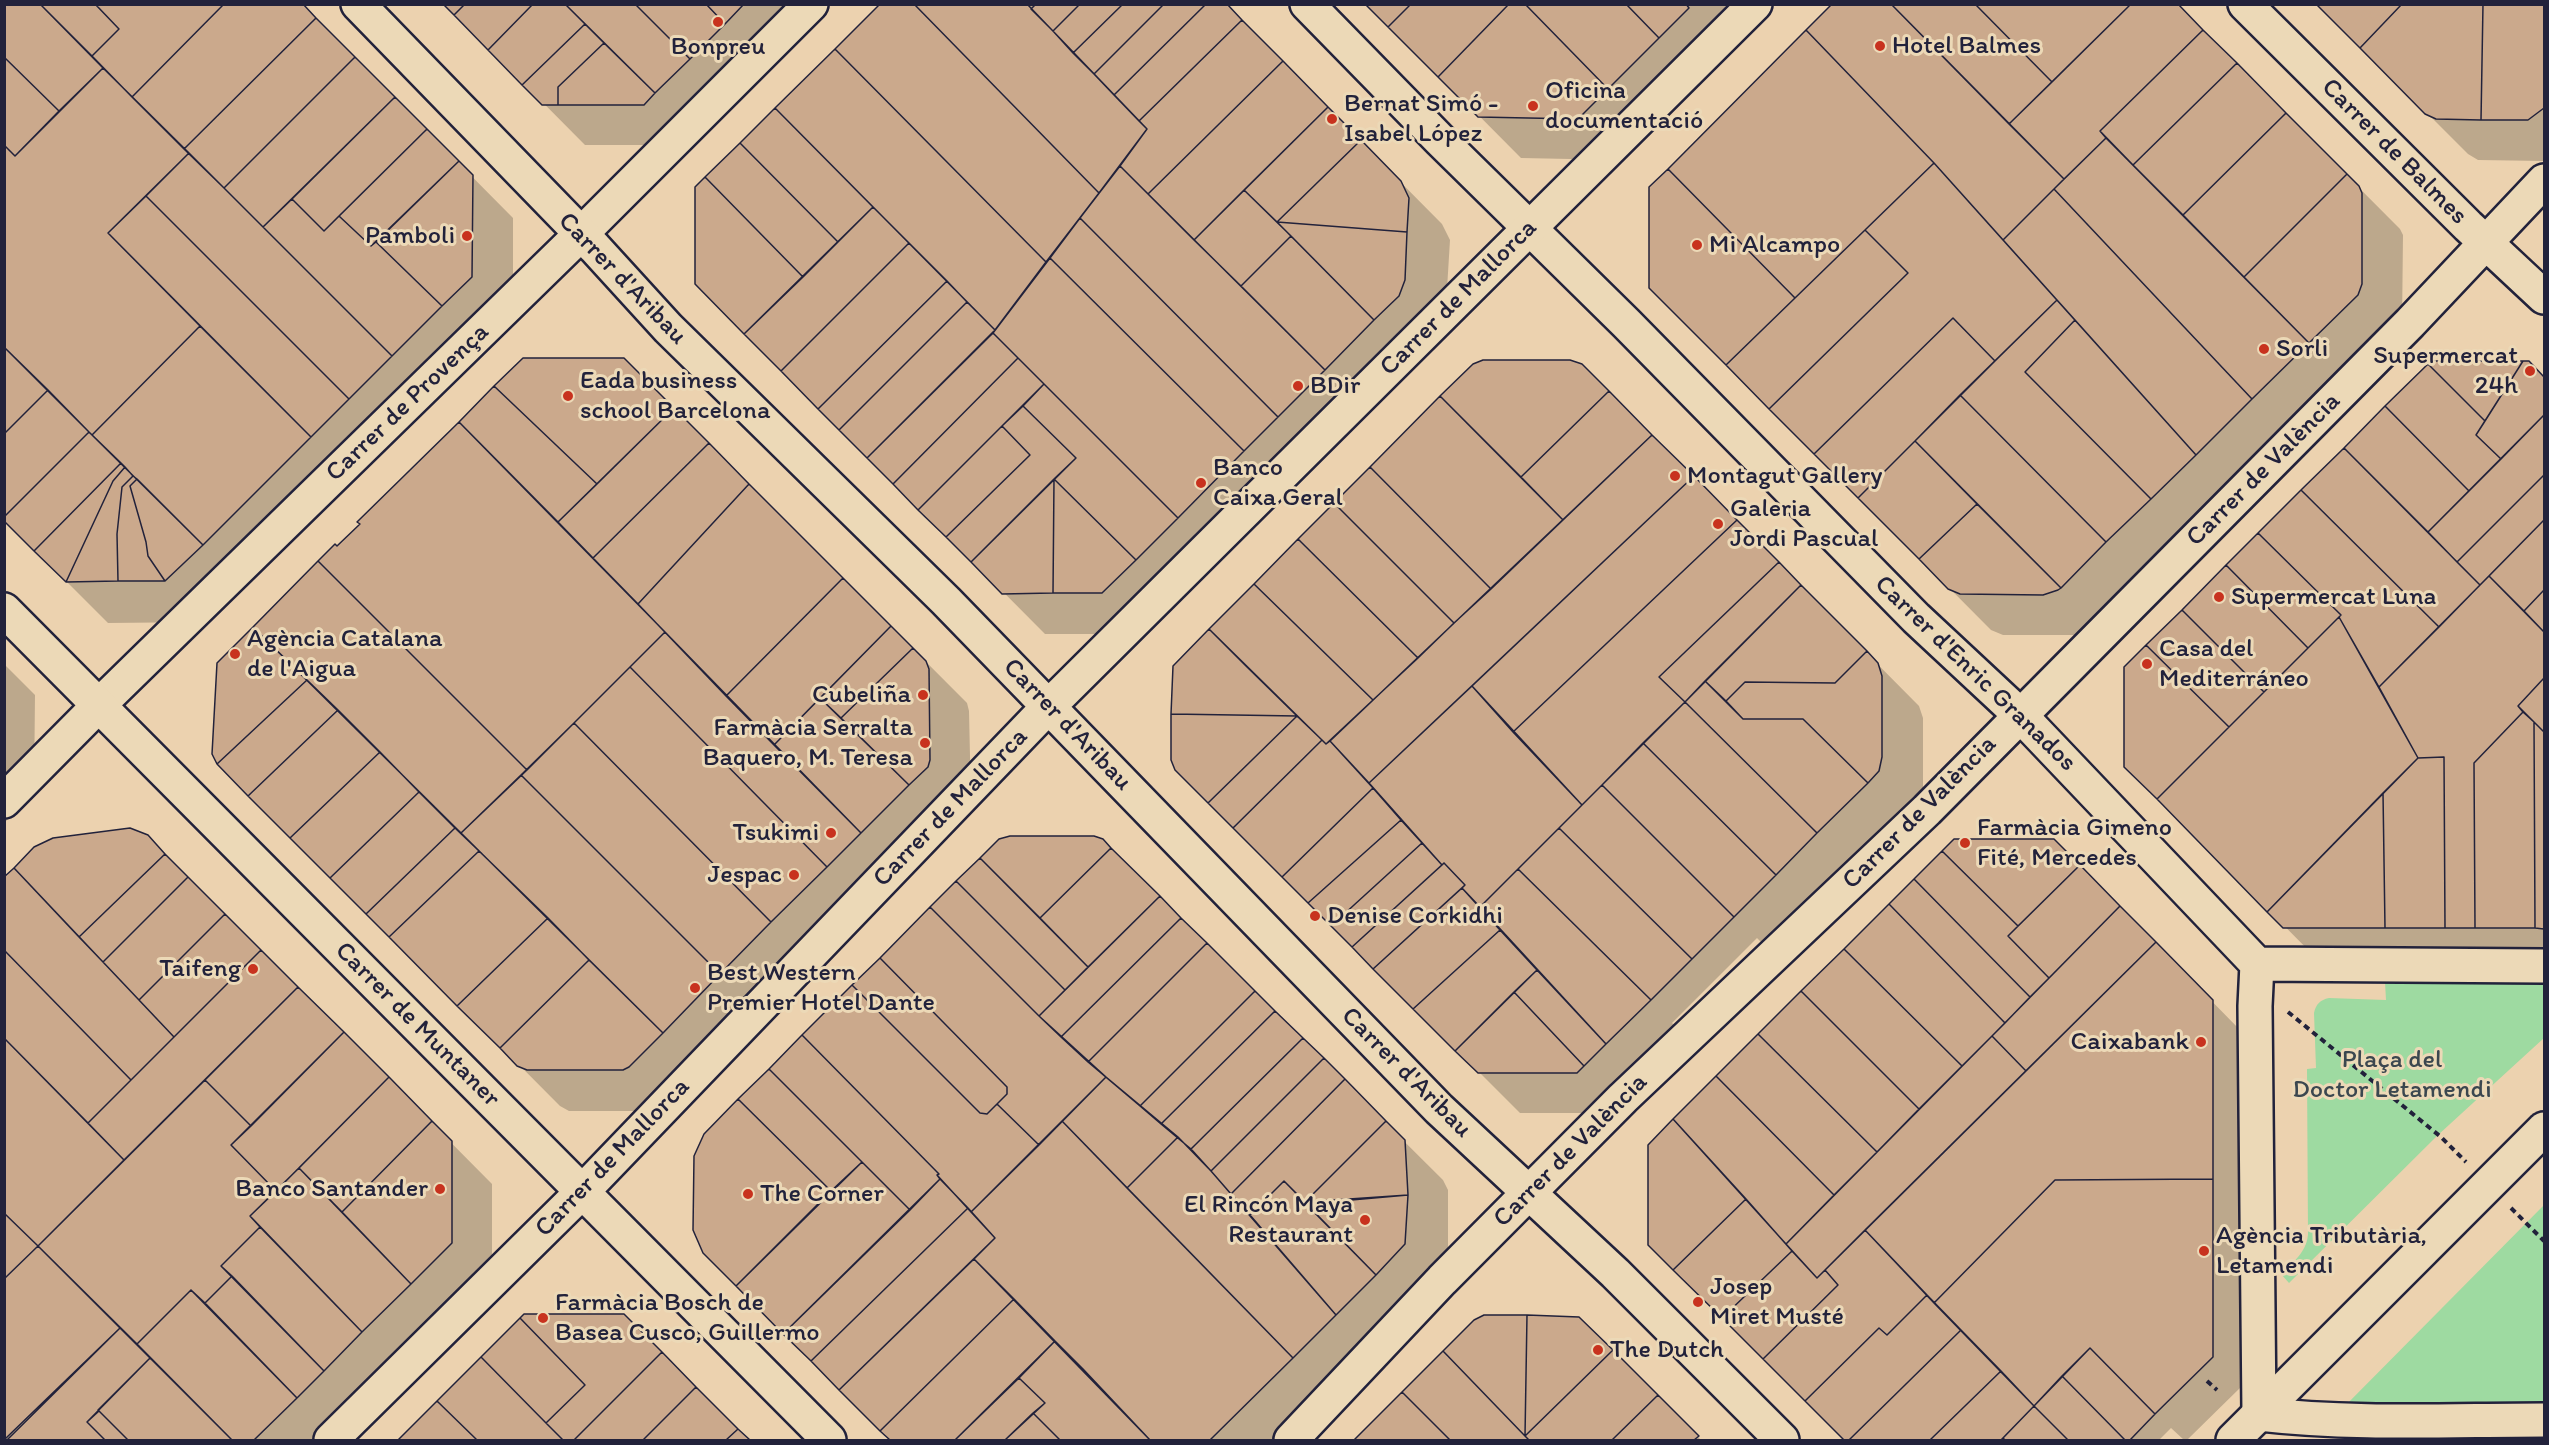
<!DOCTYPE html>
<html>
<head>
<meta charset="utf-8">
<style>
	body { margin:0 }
	#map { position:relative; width:2549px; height:1445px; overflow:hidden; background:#ecd2af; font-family:Itim,sans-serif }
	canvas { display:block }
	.frame { position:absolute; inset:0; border:6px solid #22223b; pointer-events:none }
</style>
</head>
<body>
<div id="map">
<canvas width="2549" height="1445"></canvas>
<div class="frame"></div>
</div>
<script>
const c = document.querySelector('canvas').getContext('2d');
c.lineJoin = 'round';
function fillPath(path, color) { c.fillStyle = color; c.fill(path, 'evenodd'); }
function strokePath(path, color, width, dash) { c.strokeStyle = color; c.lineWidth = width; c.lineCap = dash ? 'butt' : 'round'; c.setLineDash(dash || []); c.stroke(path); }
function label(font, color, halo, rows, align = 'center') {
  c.font = font + ' Itim,sans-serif'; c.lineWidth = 6; c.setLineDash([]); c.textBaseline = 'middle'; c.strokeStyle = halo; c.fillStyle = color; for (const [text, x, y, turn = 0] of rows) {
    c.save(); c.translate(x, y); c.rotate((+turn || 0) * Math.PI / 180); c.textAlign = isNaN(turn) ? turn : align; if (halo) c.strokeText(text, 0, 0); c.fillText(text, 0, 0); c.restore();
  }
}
fillPath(new Path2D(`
	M2385,982l159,2v54l-106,97 -149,148 -8,-9c12,-12 25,-21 27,-39l-1,-166 9,-1 -2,-55c2,-9 6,-13 15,-15l57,2z
	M2544,1205v206l-205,1z`), '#9edaa1');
fillPath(new Path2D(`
	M4,4h297l212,214v100l-306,304 -99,1 -104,-104z
	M445,4h380l-140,141h-100z
	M882,4h342l218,220 8,16 -5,82 -301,312h-99l-348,-350 -1,-96z
	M1368,4h405l-154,156 -98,-2z
	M1833,4h343l224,225 3,6 -1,91 -317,309h-82l-12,-5 -341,-343z
	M2318,4h226v157l-66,-1 -10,-6z
	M624,359l343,344 2,8 2,90 -306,310h-96l-9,-5 -345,-347 4,-96 117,-117 1,2 25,-24 -2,-2 164,-162z
	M2528,362l16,17v590l-218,-1 -200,-202 -1,-98 306,-305z
	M1474,365h107l338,341 4,12v81l-147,158 -19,-19 -85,85 18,19 -71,71h-99l-343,-343 -3,-104z
	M4,664l31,31 -1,99 -30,29z
	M147,836l345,348v100l-157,156h-331v-562z
	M2054,840l187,191v356l-54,53h-3l-13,-12 -12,12h-313l-196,-196z
	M1102,841l341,339 5,10v88l-156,162h-400l-188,-188 1,-118 289,-289z
	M525,1316h98l125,124h-348z
	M1475,1321h107l119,119h-345z`), '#0003');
const building = new Path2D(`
	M4,4h36l63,64 -44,43 -55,-54z
	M40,4h55l24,25 -27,27z
	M99,4h125l-92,93 -40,-41 27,-27 -22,-23z
	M224,4h79l13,14 -132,131 -52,-52z
	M443,4h22l-11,11z
	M465,4h68l-45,46 -34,-35z
	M533,4h32l20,20 -63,61 -34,-35z
	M565,4h70l55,55 -35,34z
	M635,4h71l19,20 -35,35z
	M706,4h38l-19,20z
	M880,4h34l185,189 -53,69 -211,-213z
	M914,4h113l120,125 -48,64z
	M1036,4h44l-27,27 -22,-22z
	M1080,4h43l-50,49 -20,-22z
	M1123,4h41l-70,70 -21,-21z
	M1164,4h42l-92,91 -20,-21z
	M1206,4h21l15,16 -103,101 -25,-26z
	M1365,4h46l-23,23z
	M1411,4h98l-71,73 -50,-50z
	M1509,4h16l83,85 -30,30 -100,-2 -40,-40z
	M1525,4h101l33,34 -51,51z
	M1626,4h60l3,4 -30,30z
	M1832,4h59l173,175 -61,61 -69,-77 -128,-133z
	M1891,4h84l77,78 -43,42z
	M1975,4h156l-79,78z
	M2131,4h47l25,26 -103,101 6,7 -42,41 -55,-55z
	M2316,4h86l-42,44z
	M2402,4h81l-2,116 -45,-1 -11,-5 -65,-66z
	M2483,4h61v104l-16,12h-47z
	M316,18l39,39 -131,131 -40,-39z
	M1242,20l41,41 -135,133 -28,-28 27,-37 -8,-8z
	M585,24l19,19 -46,44v18h-16l-20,-20z
	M1806,30l128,133 -139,135 -127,-129z
	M2203,30l34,33 -104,102 -33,-34z
	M604,43l51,50 -11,12h-86v-18z
	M835,49l211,213 -51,68 -220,-222z
	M4,57l55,54 -44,45 -11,-11z
	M355,57l40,40 -132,130 -39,-39z
	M1283,61l45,46 -134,133 -46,-46z
	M2237,63l49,50 -103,102 -50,-50z
	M103,68l86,85 -81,80 92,93 -108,109 -88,-88v-202l11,11z
	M395,97l32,32 -103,102 -32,-32z
	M1328,107l33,33 -84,82 -33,-32z
	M775,108l98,99 -35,35 -98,-99z
	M2286,113l61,61 -103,103 -61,-62z
	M427,129l32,32 -88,85 -32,-30z
	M2106,138l203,205 -57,56 -198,-210z
	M1361,140l40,41 8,17 -2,34 -130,-10z
	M740,143l98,99 -35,35 -98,-100z
	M189,153l203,203 -43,43 -203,-203z
	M459,161l14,14 -1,102 -30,29 -66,-64z
	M1934,163l123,137 -62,61 -42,-43 -139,136 -45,-45 139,-136 -43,-43z
	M1120,166l205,204 -47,47 -198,-199z
	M1668,169l127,129 -69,67 -77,-77v-101z
	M2347,174l12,12 3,7v91l-4,11 -49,48 -65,-66z
	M705,177l98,100 -59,57 -49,-50v-97z
	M2054,189l198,210 -56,56 -193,-215z
	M1244,190l47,46 -50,50 -47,-46z
	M146,196l203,203 -38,38 -203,-204z
	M292,199l32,32 15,-15 32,30 5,-4 66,64 -50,50 -129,-129z
	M873,207l36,36 -128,128 -37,-37z
	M1080,218l198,199 -34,34 -194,-193z
	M1277,222l130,10 -2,48 -6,16 -25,24z
	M1865,230l43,43 -139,136 -43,-44z
	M1291,236l83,84 -49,50 -84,-84z
	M909,243l38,38 -129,128 -37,-38z
	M1050,258l194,193 -66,67 -185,-185z
	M947,281l20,21 -128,128 -21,-21z
	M2057,300l18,20 -50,52 126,127 -45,43 -146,-147z
	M967,302l28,28 -128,128 -28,-28z
	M1953,318l42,43 -137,137 -44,-44z
	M2075,320l121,135 -45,44 -126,-127z
	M200,326l111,111 -108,108 -111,-110z
	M993,333l25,25 -125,126 -26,-26z
	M5,348l43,42 -44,44v-85z
	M523,358h101l50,50 -77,76 -103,-98z
	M1018,358l26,26 -126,126 -25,-26z
	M1483,360h87l12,4 27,27 -88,86 -81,-81 33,-32z
	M2431,361h92l-38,60 -57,-57z
	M2523,361h6l15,16v38l-43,44 -25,-24z
	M2428,364l57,57 -9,14 25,24 -32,32 -84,-85z
	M1044,384l134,134 -42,42 -82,-81 22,-21 -53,-52z
	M494,386l103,98 -39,38 -99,-100z
	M48,390l41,42 -85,85v-83z
	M1609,391l43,44 -89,85 -42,-43z
	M1960,395l146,147 -45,46 -146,-147z
	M1440,396l123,124 -72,69 -121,-122z
	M1023,406l53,52 -105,104 -25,-25 84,-82 -28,-29z
	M2385,406l84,85 -41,41 -84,-84z
	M674,408l35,35 -116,115 -35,-36z
	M2544,415v60l-87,87 -29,-30z
	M459,422l206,210 -138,138 -209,-209 17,-17 2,2 23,-22 -3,-2z
	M1002,426l28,29 -84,82 -28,-27z
	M89,432l32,31 -87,88 -30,-30v-4z
	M1652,435l42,41 -325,307 -39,-42z
	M1915,441l62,63 -58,55 -61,-61z
	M709,443l40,41 -111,120 -45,-46z
	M2344,448l136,137 -41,42 -138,-137z
	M121,463l4,4 -12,14 -47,101 -32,-31z
	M125,467l8,9 -11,11 -5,47 1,47 -52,1 47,-101z
	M1370,467l121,122 -37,34 -120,-120z
	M2544,475v45l-64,65 -23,-23z
	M133,476l4,3 -7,7 16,56 2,14 17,25h-47l-1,-47 5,-47z
	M1694,476l43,44 -224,212 -41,-46z
	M137,479l66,66 -38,36 -17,-25 -2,-14 -16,-56z
	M1054,479l82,81 -34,33h-49z
	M1054,479l-1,114 -51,1 -31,-32z
	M749,484l94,94 -117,118 -88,-92z
	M2301,490l138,137 -60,60 -40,-70 2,-2 -83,-82z
	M1334,503l120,120 -36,35 -120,-119z
	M1977,504l84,84 -3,2 -15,5 -83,-1 -12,-5 -29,-30z
	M1737,520l42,42 -120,115 26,25 -103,103 -69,-73z
	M2544,520v70l-20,21 -35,-35z
	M2258,533l83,82 -33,33 -82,-83z
	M1298,539l120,119 -45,42 -119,-116z
	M318,561l209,209 -66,63 -208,-206z
	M1779,562l22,23 -116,117 -26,-25z
	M2226,565l82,83 -44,44 -82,-82z
	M2489,576l55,56v46l-26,28 5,6 -49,51 1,165h-30l-1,-171 -26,1 -39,-71z
	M843,578l48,48 -117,119 -48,-49z
	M1254,584l119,116 -47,44 -117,-115z
	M1801,585l66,66 -32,32 -90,-1 -19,19 -21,-20z
	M2544,590v42l-20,-21z
	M2182,610l82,82 -35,35 -83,-82z
	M2339,617l79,141 -151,154 -110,-113z
	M891,626l22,22 -72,70 -21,-20z
	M253,627l54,53 -90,84 -5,-10 5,-91z
	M1209,629l37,37 51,50 -126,-2 2,-48z
	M665,632l196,201 -34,34 -197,-200z
	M2146,645l83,82 -72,72 -33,-32v-100z
	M913,648l13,13 3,8 1,91 -2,7 -19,18 -68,-67z
	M1867,651l11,12 4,13v81l-3,14 -11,12 -65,-64h-60l-17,-18 19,-19 90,1z
	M630,667l197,200 -56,55 -197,-199z
	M2544,678v54l-26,-26z
	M307,680l31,30 -90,86 -31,-32z
	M1705,681l38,38h60l65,64 -51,50 -132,-131z
	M1472,686l110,119 -102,102 -18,-19 3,-3 -21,-22 -2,2 -73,-82z
	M820,698l89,87 -48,48 -87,-88z
	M1685,702l132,131 -41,42 -133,-132z
	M338,710l42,42 -90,86 -42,-42z
	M2523,712l11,10 1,206h-60l-1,-165z
	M1171,714l126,2 -89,87 -33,-33 -4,-10z
	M1297,716l25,24 -89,88 -25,-25z
	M2534,722l10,10v197l-9,-1z
	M574,723l197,199 -51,52 -199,-199z
	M1322,740l4,4 4,-3 43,47 -91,89 -49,-49z
	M1643,743l133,132 -42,42 -132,-132z
	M380,752l39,40 -89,86 -40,-40z
	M2444,757l1,171h-60l-2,-135 35,-35z
	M521,775l199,199 -57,59 -202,-200z
	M1602,785l132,132 -42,42 -133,-131z
	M1373,788l28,32 -93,83 -26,-26z
	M419,792l36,36 -89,86 -36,-36z
	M2383,793l2,135h-102l-16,-16z
	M1401,820l21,23 -91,83 -23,-23z
	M130,828l18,7 17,19 -86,83 -65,-69 20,-21 19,-9z
	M455,828l24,23 -90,86 -23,-23z
	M1559,828l133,131 -41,41 -133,-131z
	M1010,836h84l9,3 8,9 -71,70 -60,-60 19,-19z
	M1954,839h100l26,26 -62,61 -76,-75z
	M1422,843l20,22 -90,82 -21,-21z
	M1111,848l49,48 -72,71 -48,-49z
	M479,851l69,67 -91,88 -68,-69z
	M1942,851l76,75 -10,10 41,42 -19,19 -116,-118z
	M165,854l23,23 -85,85 -24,-25z
	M980,858l108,109 -23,23 -109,-109z
	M1444,863l21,22 -92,84 -21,-22z
	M2080,865l40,41 -71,72 -41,-42z
	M14,868l160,169 -43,43 -127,-130v-73z
	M1518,869l133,131 -45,44 -126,-137z
	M188,877l37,37 -86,86 -36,-38z
	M1914,879l116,118 -25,26 -116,-119z
	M956,881l109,109 -26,26 -109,-109z
	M1462,888l38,42 -87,79 -40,-40z
	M1160,896l21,22 -120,119 -22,-21z
	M1889,904l116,119 -43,43 -118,-117z
	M2120,906l36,36 -130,129 -34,-35z
	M930,907l109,109 67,61 -67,68 -42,-41 10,-10v-7l-127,-129z
	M225,914l36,36 -87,87 -35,-37z
	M548,918l41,42 -89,88 -43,-42z
	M1181,918l26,25 -119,119 -27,-25z
	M1500,930l37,40 -82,81 -42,-42z
	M2156,942l57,58v179l-158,1 -121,123 -69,-73z
	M1207,943l48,48 -115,115 -52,-44z
	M1844,949l118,117 -43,43 -118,-118z
	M4,950l127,130 -43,43 -84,-85z
	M261,950l37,37 -174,173 -36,-37z
	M880,958l127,129v7l-20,20 -7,-1 -128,-128z
	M589,960l74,73 -34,34 -6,3h-96l-10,-4 -17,-18z
	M1537,970l69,74 -22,22 -70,-74z
	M852,985l128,128 7,1 10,-10 42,41 -68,67 -34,-37 2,-1 -137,-139z
	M298,987l46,45 -93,94 -46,-46z
	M1255,991l20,20 -114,113 -21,-18z
	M1801,991l118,118 -42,43 -119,-118z
	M1514,992l70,74 -7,7h-99l-23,-22z
	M1275,1011l28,27 -112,111 -30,-25z
	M344,1032l45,45 -113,114 -45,-46z
	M1758,1034l119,118 -43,43 -118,-119z
	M802,1035l137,139 -2,1 3,4 -30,31 -141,-141z
	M1992,1036l34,35 -209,207 -31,-34z
	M4,1038l120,122 -86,86 -34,-33z
	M1303,1038l21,20 -113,113 -20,-22z
	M1324,1058l21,21 -114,115 -20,-23z
	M769,1069l93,93 -31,29 -93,-92z
	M1716,1076l118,119 -48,49 -113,-125z
	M389,1077l43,44 -90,91 -43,-44z
	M1106,1077l72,60 -51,51 -65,-67z
	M1345,1079l41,42 -81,81 -21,-21 -34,34 -19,-21z
	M205,1080l46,46 -20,19 45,46 -26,25 10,11 -39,39 11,10 -27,27 -14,-13 -54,54 -99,-98z
	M738,1099l93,92 -95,95 -33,-33 -10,-23 1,-74 10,-22z
	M1673,1119l73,80 -73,71 -25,-25v-100z
	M432,1121l20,20v102l-41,41 -69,-72z
	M1062,1121l231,237 -83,82h-60l-176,-181 21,-21 -24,-26z
	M1386,1121l19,19 3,55 -103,7z
	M1178,1137l33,34 125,144 -43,43 -166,-170z
	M862,1162l48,48 -127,124 -47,-48z
	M299,1168l112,116 -49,48 -112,-116z
	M940,1179l28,29 -157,153 -28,-27z
	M2213,1179v178l-58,57 -65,-66 -56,58 -100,-103 121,-123z
	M1284,1181l92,94 -40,40 -86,-100z
	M1408,1195l-3,49 -29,31 -70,-71z
	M1746,1199l46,52 -70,67 -49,-48z
	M968,1208l27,30 -156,152 -28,-29z
	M4,1213l34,33 -34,33z
	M260,1227l102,105 -38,39 -103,-105z
	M1865,1230l62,65 -40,40 -8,-7 -74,73 -42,-42 75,-74 -13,-15z
	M38,1246l82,82 -116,112v-161z
	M1792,1251l25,27 8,-8 13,15 -75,74 -41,-41z
	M974,1259l40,40 -134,132 -41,-41z
	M232,1276l92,95 -27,27 -92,-95z
	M191,1290l106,108 -43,42h-22l-95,-96z
	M1927,1295l34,35 -112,110h-5l-39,-39 74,-73 8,7z
	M1014,1299l41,42 -100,99h-65l-10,-9z
	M524,1314h100l38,38 -88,88h-11l-17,-17 39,-38 -65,-67z
	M1484,1315h43l-2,121 -82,-85 31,-31z
	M1527,1315l52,2 34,33 -88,86z
	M520,1318l65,67 -39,38 -65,-66z
	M120,1328l30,30 -63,64 18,18h-98z
	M1961,1330l40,41 -71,69h-81z
	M1055,1341l28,28 67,71h-90l-27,-27 12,-10 -26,-25z
	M2090,1348l65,66 -25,26h-5l-63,-64z
	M1613,1350l45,45 -46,45h-83l-4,-4z
	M1443,1351l82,85 4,4h-79l-48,-48z
	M662,1352l34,35 -53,53h-69z
	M481,1357l65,66 17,17h-86l-40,-39z
	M150,1358l82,82h-104l-30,-30z
	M2001,1371l33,35 -33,34h-71z
	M2062,1376l63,64h-57l-34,-34z
	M1019,1378l26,25 -40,37h-50z
	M696,1387l42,42 -12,11h-83z
	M1402,1392l48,48h-96z
	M1658,1395l41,41 -5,4h-82z
	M437,1401l40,39h-79z
	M2034,1406l34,34h-63l-2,-2z
	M99,1411l29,29h-23l-18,-18z
	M1033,1413l27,27h-55z
	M738,1429l12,11h-24z`);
fillPath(building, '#cba98c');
strokePath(building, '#22223b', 1.5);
const street = new Path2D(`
	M1307,4l133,136 186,183 290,295 104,97 237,249
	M4,801l95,-96 481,-470 231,-231
	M2257,964l-2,42 4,408c95,11 190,6 285,6
	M2257,964l287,2`);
const secondary = new Path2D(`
	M358,4l237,244 73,80 278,273 493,508 176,164 167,167
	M2245,4l223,222 76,71
	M4,610l825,830
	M331,1440l251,-248 467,-486 706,-702
	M1291,1440l151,-160 181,-182 304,-288 483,-487 134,-142`);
const primary = new Path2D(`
	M2233,1440l311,-311`);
strokePath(street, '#22223b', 38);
strokePath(secondary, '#22223b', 38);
strokePath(primary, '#22223b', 38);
strokePath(new Path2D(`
	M2288,1012l153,125 25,25
	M2511,1208l33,33
	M2207,1381l10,9`), '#22223b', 4, [6, 4.5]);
strokePath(street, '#ecd9b7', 33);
strokePath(secondary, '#ecd9b7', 33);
strokePath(primary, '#ecd9b7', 33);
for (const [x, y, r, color] of [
	[718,22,6,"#c8321e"],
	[1880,46,6,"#c8321e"],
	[1533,106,6,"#c8321e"],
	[1332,119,6,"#c8321e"],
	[467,236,6,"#c8321e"],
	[1697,245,6,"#c8321e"],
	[2264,349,6,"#c8321e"],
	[2530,371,6,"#c8321e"],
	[1298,386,6,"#c8321e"],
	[568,396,6,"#c8321e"],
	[1675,476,6,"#c8321e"],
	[1201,483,6,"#c8321e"],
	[1718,524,6,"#c8321e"],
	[2219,597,6,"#c8321e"],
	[235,654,6,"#c8321e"],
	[2147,664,6,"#c8321e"],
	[923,695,6,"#c8321e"],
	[925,743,6,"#c8321e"],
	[831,833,6,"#c8321e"],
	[1965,843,6,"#c8321e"],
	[794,875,6,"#c8321e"],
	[1315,916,6,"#c8321e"],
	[253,969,6,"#c8321e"],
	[695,988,6,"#c8321e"],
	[2201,1042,6,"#c8321e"],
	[440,1189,6,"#c8321e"],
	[748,1194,6,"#c8321e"],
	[1365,1220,6,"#c8321e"],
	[2204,1251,6,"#c8321e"],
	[1698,1302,6,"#c8321e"],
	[543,1318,6,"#c8321e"],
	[1598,1350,6,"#c8321e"]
]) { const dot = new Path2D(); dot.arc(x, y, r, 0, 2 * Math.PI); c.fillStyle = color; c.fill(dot); strokePath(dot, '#ecd9b7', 2); }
label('26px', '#22223b', '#ecd9b7', [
	["Hotel Balmes",1892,46],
	["Bonpreu",718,47,"center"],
	["Oficina",1545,91],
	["documentació",1545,121],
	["Bernat Simó -",1344,104],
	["Isabel López",1344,134],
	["Pamboli",455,236,"right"],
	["Mi Alcampo",1709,245],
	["Sorli",2276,349],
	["Supermercat",2518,356,"right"],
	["24h",2518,386,"right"],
	["Eada business",580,381],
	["school Barcelona",580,411],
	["BDir",1310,386],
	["Banco",1213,468],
	["Caixa Geral",1213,498],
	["Montagut Gallery",1687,476],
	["Galeria",1730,509],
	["Jordi Pascual",1730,539],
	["Supermercat Luna",2231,597],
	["Agència Catalana",247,639],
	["de l'Aigua",247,669],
	["Casa del",2159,649],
	["Mediterráneo",2159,679],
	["Cubeliña",911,695,"right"],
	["Farmàcia Serralta",913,728,"right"],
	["Baquero, M. Teresa",913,758,"right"],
	["Farmàcia Gimeno",1977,828],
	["Fité, Mercedes",1977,858],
	["Tsukimi",819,833,"right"],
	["Jespac",782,875,"right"],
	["Denise Corkidhi",1327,916],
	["Taifeng",241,969,"right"],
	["Best Western",707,973],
	["Premier Hotel Dante",707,1003],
	["Caixabank",2189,1042,"right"],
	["Banco Santander",428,1189,"right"],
	["The Corner",760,1194],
	["El Rincón Maya",1353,1205,"right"],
	["Restaurant",1353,1235,"right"],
	["Agència Tributària,",2216,1236],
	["Letamendi",2216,1266],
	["Josep",1710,1287],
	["Miret Musté",1710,1317],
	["Farmàcia Bosch de",555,1303],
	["Basea Cusco, Guillermo",555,1333],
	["The Dutch",1610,1350]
], 'left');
label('26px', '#22223b', '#ecd9b7', [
	["Carrer de Balmes",2394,152,45],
	["Carrer d'Aribau",622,279,46],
	["Carrer de Mallorca",1459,298,-45],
	["Carrer de Provença",408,403,-44],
	["Carrer de València",2264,470,-45],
	["Carrer d'Enric Granados",1975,674,44],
	["Carrer d'Aribau",1067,725,46],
	["Carrer de Mallorca",951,808,-46],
	["Carrer de València",1920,813,-45],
	["Carrer de Muntaner",417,1025,45],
	["Carrer d'Aribau",1406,1073,45],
	["Carrer de València",1571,1151,-45],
	["Carrer de Mallorca",613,1158,-46]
]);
label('26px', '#3b474f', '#ecd9b7', [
	["Plaça del",2392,1060],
	["Doctor Letamendi",2392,1090]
]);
</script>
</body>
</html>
